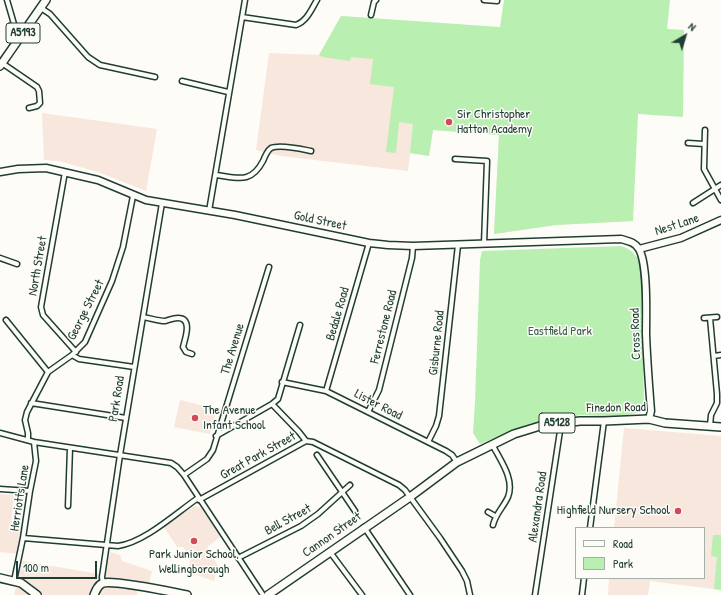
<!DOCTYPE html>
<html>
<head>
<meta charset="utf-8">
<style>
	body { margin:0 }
	#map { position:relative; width:721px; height:595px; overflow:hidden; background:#fdfcf7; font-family:"Patrick Hand",sans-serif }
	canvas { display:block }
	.legend { position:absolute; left:575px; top:527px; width:130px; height:52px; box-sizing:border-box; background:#fdfcf7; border:1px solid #a4b0a9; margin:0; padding:5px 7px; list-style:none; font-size:12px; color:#1f3d34 }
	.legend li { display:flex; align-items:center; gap:8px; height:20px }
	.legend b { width:20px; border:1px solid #a4b0a9 }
	.north { position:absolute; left:665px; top:16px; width:40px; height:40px; -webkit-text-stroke:3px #fdfcf7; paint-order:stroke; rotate:38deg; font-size:11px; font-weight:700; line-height:16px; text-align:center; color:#1f3d34 }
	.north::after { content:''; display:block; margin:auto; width:14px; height:18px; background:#1f3d34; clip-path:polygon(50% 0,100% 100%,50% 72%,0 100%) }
	.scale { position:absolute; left:16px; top:561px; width:81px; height:18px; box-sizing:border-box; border:2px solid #1f3d34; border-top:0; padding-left:5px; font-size:12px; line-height:14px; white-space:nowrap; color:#1f3d34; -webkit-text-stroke:3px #fdfcf7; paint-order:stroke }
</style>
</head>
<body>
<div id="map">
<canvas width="721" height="595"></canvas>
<ul class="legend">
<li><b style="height:5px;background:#fdfcf7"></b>Road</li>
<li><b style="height:11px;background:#b9efb1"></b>Park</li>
</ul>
<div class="north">N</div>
<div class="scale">100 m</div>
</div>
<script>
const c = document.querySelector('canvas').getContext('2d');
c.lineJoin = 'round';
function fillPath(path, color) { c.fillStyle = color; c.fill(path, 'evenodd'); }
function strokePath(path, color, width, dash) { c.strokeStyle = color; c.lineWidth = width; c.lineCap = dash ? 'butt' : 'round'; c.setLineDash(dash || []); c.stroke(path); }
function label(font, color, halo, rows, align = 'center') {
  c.font = font + ' "Patrick Hand",sans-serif'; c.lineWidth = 3; c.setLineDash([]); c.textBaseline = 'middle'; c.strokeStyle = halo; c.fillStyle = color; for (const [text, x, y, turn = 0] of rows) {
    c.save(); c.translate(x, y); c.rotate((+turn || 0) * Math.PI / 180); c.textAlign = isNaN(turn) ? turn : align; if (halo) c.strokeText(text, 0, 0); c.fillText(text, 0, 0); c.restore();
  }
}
fillPath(new Path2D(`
	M341,16l164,12 128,193 -77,4 -62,9 5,-99 -66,-5 -4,26 -19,-3 -2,18 -127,-15 -25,-6 13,-97 50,2z
	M42,113l115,16 -11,62 -48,-19 -39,-11 -15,-1z
	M180,400l37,9 -7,25 -36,-7z
	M624,428l97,8v154l-71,-9 -2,14h-40l1,-17h95v-50h-90z
	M0,494l14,1 -3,29 13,2 -5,28 -19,-2z
	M194,506l6,1 23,28 -16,12 11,19 -4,15 -26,-9 3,-15 -8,-10h-6l-13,-20z
	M110,552l10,3 2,6 30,10 -4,15 -10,-1 -1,10h-123l9,-34 82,14z`), '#f7e7dc');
fillPath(new Path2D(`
	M504,0h166l-3,29 17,1 -1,87 -45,-3 -5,107 -77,4 -62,9 5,-99 -66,-5 -4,26 -19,-3 3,-29 -14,-2 -3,31 -10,-1 8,-65 -24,-3 3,-25 -22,-2 -1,4 -27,-4 -4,-2 22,-39 159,11z
	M621,246c10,3 14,8 20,17l3,140 -7,10 -20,4 -36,-2 -52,9 -49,20 -7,-11 2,-31 5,-142 2,-9z
	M713,535h8v55l-7,-1 3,-32 -6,-1z`), '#b9efb1');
const street = new Path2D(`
	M7,0l7,24 8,11
	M484,0l13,1
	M41,8l9,6 38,43 12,8 55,12
	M371,15l3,-13 2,-2
	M242,17l54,8c11,-4 15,-15 21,-25
	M2,63l35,24 2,4 1,12 -3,3 -8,2
	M182,81l46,11
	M705,130l-1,39 17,31
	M688,143l16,1
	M455,159l32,2 -3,83
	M65,172l-24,135 2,8 33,37
	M216,175c22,3 35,9 47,-14 2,-5 4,-10 8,-13 9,-4 30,1 40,3
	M693,203l28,-18
	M209,211l36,-211
	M0,258l17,6
	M143,317c7,1 15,4 22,4 4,-1 8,-3 13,-3 15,0 7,21 5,29l3,5 6,2
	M704,318l13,-1
	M6,320l42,52
	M72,355l7,4 55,8
	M714,356l7,-1
	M282,382l44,9 120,60 6,4 5,7
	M326,391l43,-148
	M31,403l95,15
	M272,404l27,28 7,9
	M368,412l11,-22 33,-132 1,-12
	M710,426l1,-11 6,-12v-9l-7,-76
	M0,433l34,9 137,21 6,4 7,8 79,120
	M216,436l56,-32 6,-5 22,-74
	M28,440v-7l-3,-13 2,-8 21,-40 24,-17 13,-13 27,-61 11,-34 10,-51
	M428,442l8,-16 3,-10 19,-171
	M492,444c8,16 23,35 16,53 -5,11 -12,16 -15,28
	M317,455l38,56
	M184,475l23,-16 6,-9 56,-183
	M0,489l30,2
	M199,500l107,-59 7,1 86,43 6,5 35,48 22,33 5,10 3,14
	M68,506l2,-58
	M488,512l7,4
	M364,527l46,68
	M590,528l14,-107
	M23,538l95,8c27,-4 57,-32 80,-48
	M330,552l32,43
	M238,558l63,-32 17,-12 32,-29
	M14,581l9,-43 7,-47 6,-30 -2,-19
	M103,584l-1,-7 18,-122 42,-252
	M535,595l25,-164 -2,-8
	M582,595l2,-17`);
const secondary = new Path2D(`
	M0,172l18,-3 28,-1 52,12 48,20 89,15 134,28 19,2 25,1 208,-7c7,2 14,3 18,10 9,16 7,66 7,85 1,26 3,52 5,77l-2,8
	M639,249l42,-11 40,-18`);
const primary = new Path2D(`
	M0,66l46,-66
	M0,578l21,5 16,12
	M94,595c2,-5 4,-10 9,-12 12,-3 69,9 84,12
	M268,595l142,-98 47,-35 57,-28 26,-8 40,-5h24l45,-2 16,4 56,4`);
strokePath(street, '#1f3d34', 7);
strokePath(secondary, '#1f3d34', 9);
strokePath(primary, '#1f3d34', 10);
strokePath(street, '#fdfcf7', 4);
strokePath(secondary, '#fdfcf7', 6);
strokePath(primary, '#fdfcf7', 7);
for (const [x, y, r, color] of [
	[449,122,4,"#d1495b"],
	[195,418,4,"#d1495b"],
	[678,511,4,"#d1495b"],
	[194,541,4,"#d1495b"]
]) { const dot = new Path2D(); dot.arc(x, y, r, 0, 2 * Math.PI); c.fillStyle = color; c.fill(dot); strokePath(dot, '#fdfcf7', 1.5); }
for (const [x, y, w] of [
	[23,33,34],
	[557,423,36]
]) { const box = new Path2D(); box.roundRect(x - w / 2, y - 10, w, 20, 3); c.fillStyle = '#fdfcf7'; c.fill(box); strokePath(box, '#1f3d34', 1); }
label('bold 12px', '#1f3d34', null, [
	["A5193",23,33],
	["A5128",557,423]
]);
label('13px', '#1f3d34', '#fdfcf7', [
	["Sir Christopher",457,115],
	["Hatton Academy",457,130],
	["The Avenue",203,411],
	["Infant School",203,426],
	["Highfield Nursery School",670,511,"right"],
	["Park Junior School,",194,555,"center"],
	["Wellingborough",194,570,"center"]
], 'left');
label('13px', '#1f3d34', '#fdfcf7', [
	["Gold Street",320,221,12],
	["Nest Lane",677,225,-18],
	["North Street",38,266,-80],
	["George Street",86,310,-63],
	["Bedale Road",338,314,-74],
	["Ferrestone Road",384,327,-76],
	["Cross Road",636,334,-92],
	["Gisburne Road",437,343,-84],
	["The Avenue",233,349,-73],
	["Park Road",117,399,-81],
	["Lister Road",378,405,27],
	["Finedon Road",616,408,-1],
	["Great Park Street",258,456,-29],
	["Herriotts Lane",20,498,-81],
	["Alexandra Road",538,507,-82],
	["Bell Street",288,520,-29],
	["Cannon Street",332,535,-35]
]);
label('13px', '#3e614d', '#fdfcf7', [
	["Eastfield Park",560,332]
]);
</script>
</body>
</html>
